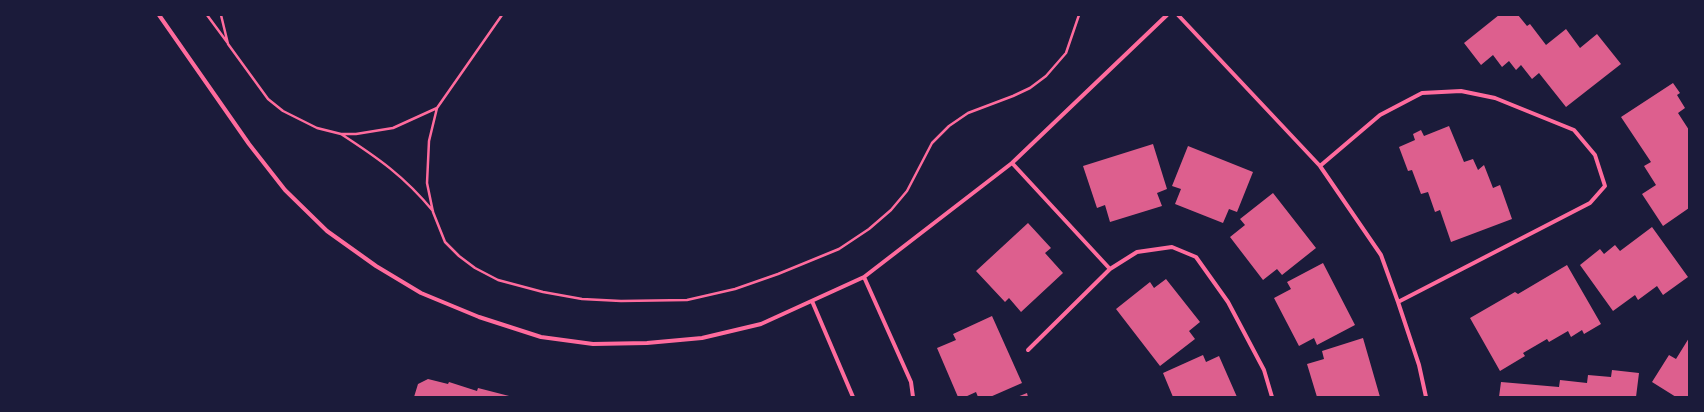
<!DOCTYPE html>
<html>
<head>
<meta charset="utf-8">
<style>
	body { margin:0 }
	#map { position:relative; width:1704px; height:412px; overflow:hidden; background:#1b1b3a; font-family:"Libre Baskerville",serif }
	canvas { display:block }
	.frame { position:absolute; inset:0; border:16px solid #1b1b3a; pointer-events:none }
</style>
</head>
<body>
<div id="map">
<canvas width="1704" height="412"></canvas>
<div class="frame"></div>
</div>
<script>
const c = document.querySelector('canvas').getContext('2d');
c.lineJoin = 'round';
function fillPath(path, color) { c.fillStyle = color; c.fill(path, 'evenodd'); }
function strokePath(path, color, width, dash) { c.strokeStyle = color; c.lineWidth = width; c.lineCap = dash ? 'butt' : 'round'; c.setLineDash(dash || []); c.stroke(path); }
fillPath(new Path2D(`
	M1499,15h19l9,11 3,-2 16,21 20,-16 14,19 17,-14 24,30 -55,43 -27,-34 -7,6 -11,-14 -5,5 -7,-9 -7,6 -9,-12 -12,10 -17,-22z
	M1673,83l7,10 -3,2 8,13 -7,5 11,17v78l-26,18 -21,-32 14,-9 -12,-19 7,-4 -30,-45z
	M1449,126l15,36 9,-3 5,11 6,-5 9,23 7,-3 12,34 -61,23 -11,-32 -5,2 -7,-20 -7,2 -9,-24 -4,1 -9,-24 16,-7 -2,-6 8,-4 3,6z
	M1153,144l14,45 -10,4 5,13 -52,16 -5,-17 -8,3 -14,-42z
	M1188,146l65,26 -16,40 -8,-3 -6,14 -48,-19 6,-15 -9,-3z
	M1273,193l43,55 -34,27 -5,-6 -14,11 -33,-43 15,-12 -5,-6z
	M1028,223l23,25 -6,5 18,20 -42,39 -12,-14 -4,4 -29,-31z
	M1652,227l36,50 -25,18 -6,-9 -19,14 -3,-5 -22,16 -33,-46 20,-16 4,5 11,-9 5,6z
	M1323,263l32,62 -38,20 -3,-7 -15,8 -25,-48 17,-9 -4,-7z
	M1567,265l34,59 -17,10 -2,-4 -11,7 -3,-6 -19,11 -2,-3 -24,14 2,3 -25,15 -30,-53 45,-26 3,2z
	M1166,279l34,43 -11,9 6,8 -35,27 -44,-57 34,-27 4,6z
	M992,316l30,67 -32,14h-12l-2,-5 -11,5h-7l-21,-49 19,-8 -3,-6z
	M1363,338l17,59h-63l-10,-33 17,-5 -2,-8z
	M1689,338v59h-13l-24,-15 17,-27 7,4z
	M1203,355l3,7 13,-6 18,41h-64l-10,-24z
	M1612,370l27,3 -3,24h-137l2,-15 58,5 1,-7 27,3 1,-8 23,2z
	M428,379l20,5 1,-2 28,9 1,-3 35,9h-99l4,-13z
	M1027,393l1,4h-11z`), '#dd5f8e');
strokePath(new Path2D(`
	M207,15l20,27
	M221,15l7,29 40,55 15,12 34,17 24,6h15l37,-6 44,-20 65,-93
	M437,108l-8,33 -2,42 6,29 12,30 14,14 16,12 23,12 45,12 39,7 39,2 66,-1 48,-11 43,-15 61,-25 30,-20 22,-19 16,-19 25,-48 17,-17 19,-13 45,-17 17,-8 16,-12 20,-23 13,-38
	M341,134c37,24 63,42 92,77`), '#ff6b9d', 2.5);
strokePath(new Path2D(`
	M159,15l90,129 36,46 42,41 49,35 45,27 58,24 62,20 52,7 54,-1 55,-5 59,-14 103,-47 148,-114 155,-148
	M1178,15l142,151 61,89 17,47 21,63 7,32
	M1012,163l98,106
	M1320,166l60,-51 42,-22 39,-2 34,7 79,32 21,25 10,31 -15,17 -192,99
	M864,277l47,105 2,15
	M812,301l41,96
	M1028,350l82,-81 27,-17 35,-5 24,10 32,45 36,68 8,27`), '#ff6b9d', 4);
</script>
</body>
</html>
